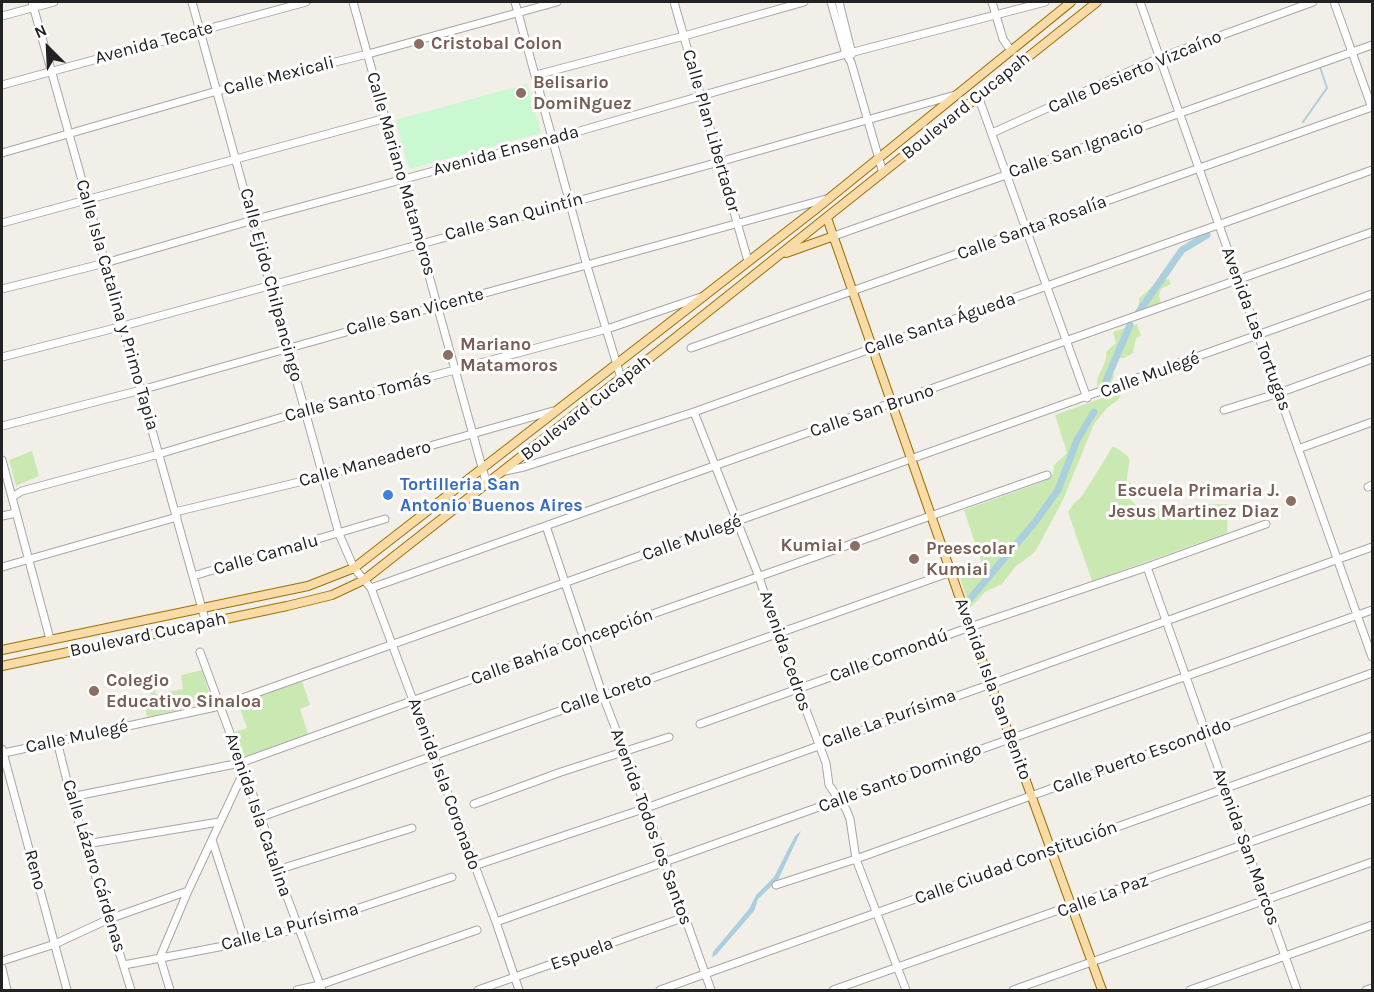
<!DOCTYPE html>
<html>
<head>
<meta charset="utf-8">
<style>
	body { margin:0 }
	#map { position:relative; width:1374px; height:992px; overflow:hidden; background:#f2efe9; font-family:Karla,sans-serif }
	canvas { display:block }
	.frame { position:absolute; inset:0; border:3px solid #222; pointer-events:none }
	.north { position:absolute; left:18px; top:18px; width:60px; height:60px; -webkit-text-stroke:4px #fff; paint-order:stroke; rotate:336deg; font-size:16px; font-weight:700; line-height:24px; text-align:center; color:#222 }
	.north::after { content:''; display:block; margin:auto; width:21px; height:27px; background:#222; clip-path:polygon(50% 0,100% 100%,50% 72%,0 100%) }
</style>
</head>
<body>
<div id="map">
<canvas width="1374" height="992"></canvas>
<div class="frame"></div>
<div class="north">N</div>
</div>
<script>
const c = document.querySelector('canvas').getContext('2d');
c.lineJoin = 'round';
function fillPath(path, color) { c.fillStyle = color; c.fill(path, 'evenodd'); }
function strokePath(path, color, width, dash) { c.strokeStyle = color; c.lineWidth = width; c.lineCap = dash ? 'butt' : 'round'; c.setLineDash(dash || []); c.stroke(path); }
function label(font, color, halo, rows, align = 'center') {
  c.font = font + ' Karla,sans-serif'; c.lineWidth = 6; c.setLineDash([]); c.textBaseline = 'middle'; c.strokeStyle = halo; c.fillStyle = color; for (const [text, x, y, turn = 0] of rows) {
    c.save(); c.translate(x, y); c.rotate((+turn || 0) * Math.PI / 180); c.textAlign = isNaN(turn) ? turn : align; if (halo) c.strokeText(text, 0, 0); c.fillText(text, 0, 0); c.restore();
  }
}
fillPath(new Path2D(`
	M1169,279l2,5 -10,5 -2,7 2,8 -23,8 1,-14 20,-17z
	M1137,324l4,12 -5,2 -3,15 -9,5h-5l-6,13 1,6 -3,6 -14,4c-1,-15 11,-22 9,-35l10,-9 -3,-11z
	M1124,390l-6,10 -10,7 -14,17 -31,76 -28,52 -20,15 -13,17 -17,8 -15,16 -11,-33 23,-7v-4l-18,-54 81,-29 8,-7 1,-9 13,-12 -12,-38z
	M1113,446c23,15 16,10 14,34l10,9 -8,9 15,15 5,1 15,-6 15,-3 49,-1 -1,29 -135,48 -24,-69 6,-9 8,-7z
	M32,451l7,25 -23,10 -7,-26z
	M202,670l8,26 -5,8 -58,13 -4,-20 8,-2 -2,-11 5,-1 2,11 27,-5 -2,-14z
	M302,681l8,24 -10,4 8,25 -65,23 -9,-25 13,-4 -9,-25z`), '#cae9b2');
fillPath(new Path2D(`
	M527,84l14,49 -132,36 -14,-49z`), '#caf8d0');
fillPath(new Path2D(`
	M801,831l-23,49 -20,19 -4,12 -38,44 -4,2 1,-5 36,-43 7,-14 18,-18 21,-41z`), '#accfdd');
strokePath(new Path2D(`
	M1303,122l24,-34 -7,-21`), '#accfdd', 2);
strokePath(new Path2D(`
	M1138,313l44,-63 25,-15
	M1106,381l24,-56
	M969,600l66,-78 23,-32 19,-50 17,-28`), '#accfdd', 7);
const minor = new Path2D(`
	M32,2l174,621
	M192,2l147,532 15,34 17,20 125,334 23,68
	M353,2l134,483
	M515,2l72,264 34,112
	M674,2l74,259
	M831,2l15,52 5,8 32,111
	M839,2l13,52
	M992,2l11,37 8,12
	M1140,2l232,655
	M1334,2l38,106
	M2,16l52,-14
	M536,75l148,-39 120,-34
	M2,85l304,-83
	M978,96l109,302
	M992,133l167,-75 154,-56
	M2,153l215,-62 151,-37 189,-52
	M2,223l384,-105
	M834,236l538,-191
	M2,289l103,-26 148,-43 299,-81 294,-85 199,-52
	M691,348l681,-241
	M2,357l121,-31 596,-164 236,-67
	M1224,410l55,-17 93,-34
	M694,412l65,165 18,56 49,130 3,22 17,24 4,10 6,40 50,131
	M2,426l139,-36 297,-84 388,-107
	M1298,449l74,-27
	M2,460l48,179
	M505,471l19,-4 170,-55 678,-242
	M1368,487l4,-2
	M12,497l10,-6 137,-37 147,-44 301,-81 94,-32
	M175,512l149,-36 229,-65
	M2,516l14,-3
	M546,526l57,170 43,112 65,182
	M2,567l175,-50
	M1147,567l150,423
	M193,576l192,-57
	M371,588l1001,-356
	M200,652l61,165 16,53 45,120
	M700,724l270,-97 177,-60 119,-43
	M57,741l14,56 60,193
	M2,749l65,241
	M4,753l216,-47 1152,-412
	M71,797l169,-34 404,-146 403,-142
	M474,804l87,-32 108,-35
	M261,817l690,-245
	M212,840l33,102
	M86,844l133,-22
	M474,866l172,-58 726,-261
	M277,870l135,-42
	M776,885l80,-26 516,-186
	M496,922l876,-312
	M2,961l53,-17 54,-25 79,-28
	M124,965l121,-23 54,-14 153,-51
	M2,968l5,22
	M170,990l-10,-33 28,-66 56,-120
	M297,990l23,-5 157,-55
	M478,990l207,-73
	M660,990l712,-254
	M833,990l539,-191
	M1013,990l359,-128
	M1190,990l182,-65
	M1366,990l6,-2`);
const major = new Path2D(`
	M827,218l143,409 132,363
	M786,253l48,-17
	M2,650l306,-64 46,-18 462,-359 255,-207
	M2,666l285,-60 45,-11 32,-15 257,-202 25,-17 451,-359`);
strokePath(minor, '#a6a6a6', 9);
strokePath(major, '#9a7205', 10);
strokePath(minor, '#fff', 7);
strokePath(major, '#f9dba7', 8);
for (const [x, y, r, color] of [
	[419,44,6,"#8d6e63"],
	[521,93,6,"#8d6e63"],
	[448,355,6,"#8d6e63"],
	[388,495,6,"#3f7fe0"],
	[1291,501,6,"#8d6e63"],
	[855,546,6,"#8d6e63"],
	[914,559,6,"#8d6e63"],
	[94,691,6,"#8d6e63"]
]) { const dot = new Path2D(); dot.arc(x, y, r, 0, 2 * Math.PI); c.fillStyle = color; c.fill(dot); strokePath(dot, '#fff', 2); }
label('18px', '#222', '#fff', [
	["Avenida Tecate",154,43,-15],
	["Calle Desierto Vizcaíno",1135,72,-23],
	["Calle Mexicali",279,76,-14],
	["Boulevard Cucapah",966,106,-39],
	["Calle Plan Libertador",711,131,74],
	["Calle San Ignacio",1076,150,-19],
	["Avenida Ensenada",506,151,-15],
	["Calle Mariano Matamoros",401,174,74],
	["Calle San Quintín",514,217,-15],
	["Calle Santa Rosalía",1032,228,-20],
	["Calle Ejido Chilpancingo",271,285,75],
	["Calle Isla Catalina y Primo Tapia",117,305,74],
	["Calle San Vicente",415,312,-15],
	["Calle Santa Águeda",940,324,-19],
	["Avenida Las Tortugas",1256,329,70],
	["Calle Mulegé",1150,375,-20],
	["Calle Santo Tomás",358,397,-15],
	["Boulevard Cucapah",586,408,-38],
	["Calle San Bruno",872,411,-19],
	["Calle Maneadero",365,464,-15],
	["Calle Mulegé",692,538,-20],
	["Calle Camalu",266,555,-16],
	["Boulevard Cucapah",148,635,-12],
	["Calle Bahía Concepción",562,647,-20],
	["Avenida Cedros",785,651,71],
	["Calle Comondú",889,656,-20],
	["Avenida Isla San Benito",993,689,70],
	["Calle Loreto",606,694,-19],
	["Calle La Purísima",889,719,-20],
	["Calle Mulegé",77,737,-12],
	["Calle Puerto Escondido",1142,756,-20],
	["Calle Santo Domingo",900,778,-20],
	["Avenida Isla Coronado",444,784,70],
	["Avenida Isla Catalina",258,815,71],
	["Avenida Todos los Santos",651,827,70],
	["Avenida San Marcos",1246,847,70],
	["Calle Ciudad Constitución",1016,863,-20],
	["Calle Lázaro Cárdenas",94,866,73],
	["Reno",35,870,75],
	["Calle La Paz",1103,896,-20],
	["Calle La Purísima",290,927,-15],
	["Espuela",582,954,-20]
]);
label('bold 18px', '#785e54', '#fff', [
	["Cristobal Colon",431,44],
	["Belisario",533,83],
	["DomiNguez",533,104],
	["Mariano",460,345],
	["Matamoros",460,366],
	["Escuela Primaria J.",1279,491,"right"],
	["Jesus Martinez Diaz",1279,512,"right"],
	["Kumiai",843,546,"right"],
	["Preescolar",926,549],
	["Kumiai",926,570],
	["Colegio",106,681],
	["Educativo Sinaloa",106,702]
], 'left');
label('bold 18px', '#366cbe', '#fff', [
	["Tortilleria San",400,485],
	["Antonio Buenos Aires",400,506]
], 'left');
</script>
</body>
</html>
